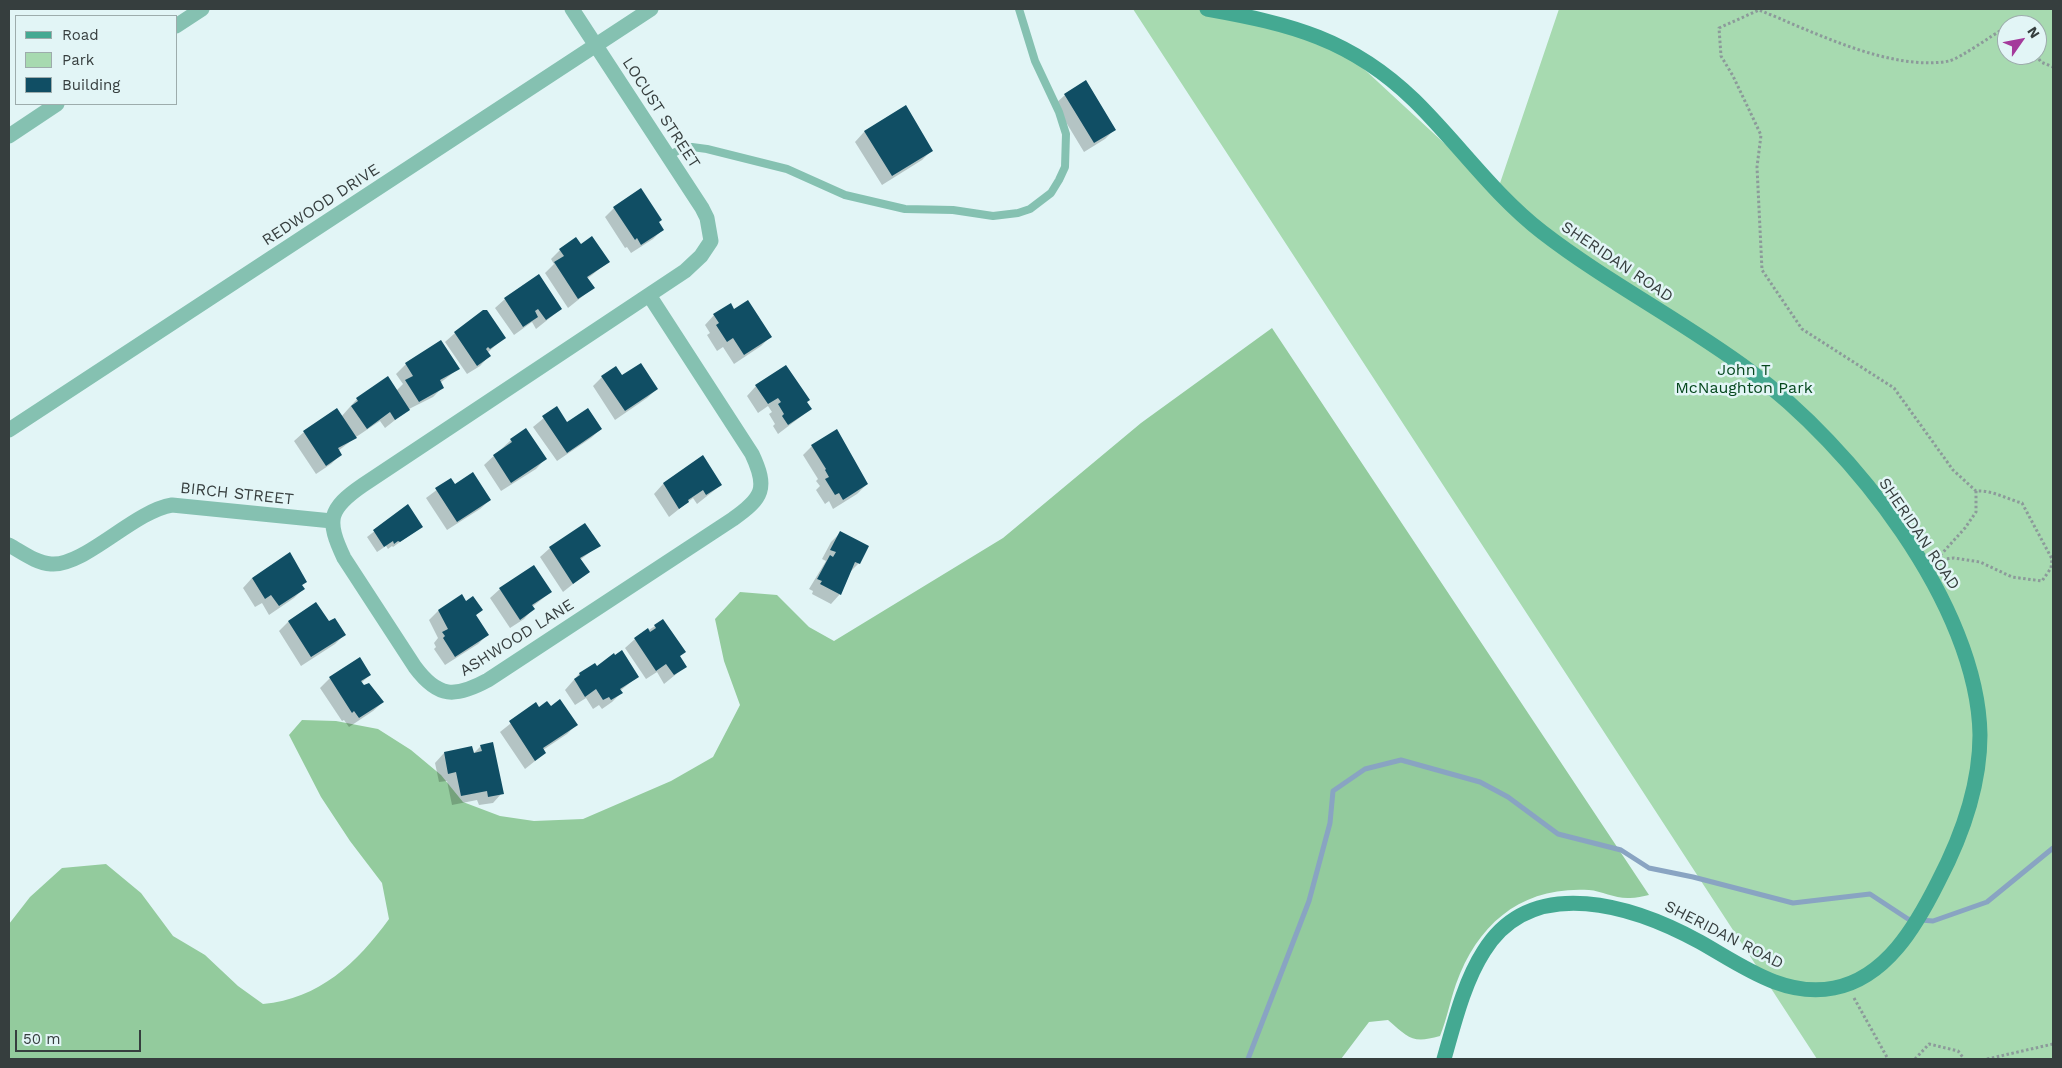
<!DOCTYPE html>
<html>
<head>
<meta charset="utf-8">
<style>
	body { margin:0 }
	#map { position:relative; width:2062px; height:1068px; overflow:hidden; background:#e2f5f6; font-family:"Work Sans",sans-serif }
	canvas { display:block }
	.frame { position:absolute; inset:0; border:10px solid #363e3e; pointer-events:none }
	.legend { position:absolute; left:15px; top:15px; width:162px; height:90px; box-sizing:border-box; background:#e2f5f6; border:1px solid #9dacac; margin:0; padding:6px 9px; list-style:none; font-size:15px; color:#363e3e }
	.legend li { display:flex; align-items:center; gap:10px; height:25px }
	.legend b { width:25px; border:1px solid #9dacac }
	.north { position:absolute; left:1997px; top:15px; width:50px; height:50px; box-sizing:border-box; background:#e2f5f6; border:1px solid #9dacac; border-radius:50%; rotate:57deg; font-size:14px; font-weight:700; line-height:20px; text-align:center; color:#363e3e }
	.north::after { content:''; display:block; margin:auto; width:18px; height:22px; background:#a43a9b; clip-path:polygon(50% 0,100% 100%,50% 72%,0 100%) }
	.scale { position:absolute; left:15px; top:1030px; width:126px; height:22px; box-sizing:border-box; border:2px solid #363e3e; border-top:0; padding-left:6px; font-size:15px; line-height:18px; white-space:nowrap; color:#363e3e; -webkit-text-stroke:4px #e2f5f6; paint-order:stroke }
</style>
</head>
<body>
<div id="map">
<canvas width="2062" height="1068"></canvas>
<div class="frame"></div>
<ul class="legend">
<li><b style="height:6px;background:#44a992"></b>Road</li>
<li><b style="height:14px;background:#a7dab0"></b>Park</li>
<li><b style="height:14px;background:#104e64"></b>Building</li>
</ul>
<div class="north">N</div>
<div class="scale">50 m</div>
</div>
<script>
const c = document.querySelector('canvas').getContext('2d');
c.lineJoin = 'round';
function fillPath(path, color) { c.fillStyle = color; c.fill(path, 'evenodd'); }
function strokePath(path, color, width, dash) { c.strokeStyle = color; c.lineWidth = width; c.lineCap = dash ? 'butt' : 'round'; c.setLineDash(dash || []); c.stroke(path); }
function label(font, color, halo, rows, align = 'center') {
  c.font = font + ' "Work Sans",sans-serif'; c.lineWidth = 5; c.setLineDash([]); c.textBaseline = 'middle'; c.strokeStyle = halo; c.fillStyle = color; for (const [text, x, y, turn = 0] of rows) {
    c.save(); c.translate(x, y); c.rotate((+turn || 0) * Math.PI / 180); c.textAlign = isNaN(turn) ? turn : align; if (halo) c.strokeText(text, 0, 0); c.fillText(text, 0, 0); c.restore();
  }
}
fillPath(new Path2D(`
	M1133,9h73l132,36 159,147 62,-183h494v1050h-236zM2007,25h30v30h-30z`), '#a7dab0');
fillPath(new Path2D(`
	M1272,328l377,567c-6,1 -13,3 -19,3 -14,1 -28,-7 -41,-8 -67,-4 -111,33 -133,94 -6,17 -9,35 -16,52 -28,8 -31,2 -52,-16l-19,2 -28,37h-1332v-135l21,-27 32,-29 44,-4 35,29 32,43 32,19 33,31 25,18c56,-5 94,-41 126,-85l-7,-36 -32,-42 -29,-44 -32,-62 13,-15 34,1 42,8 33,21 30,25 22,27 37,14 34,5 49,-2 88,-38 42,-24 27,-52 -16,-44 -9,-42 25,-27 37,3 32,32 25,14 169,-103 138,-115z`), '#93cb9d');
fillPath(new Path2D(`
	M1065,95l49,35 -9,9 -21,13 -29,-48z
	M906,107l25,44 -9,9 -40,25 -27,-43 9,-10z
	M614,208l44,15 4,7 -9,9 -22,14 -4,-6 -2,1 -20,-31z
	M580,246l28,16 -21,17 6,9 -25,20 -23,-35 9,-9 -3,-5 9,-9z
	M505,299l56,10 -25,20 -4,-7 -18,13 -19,-27z
	M734,311l36,26 -9,9 -27,18 -11,-17 -6,4 -10,-16 3,-2 -5,-8 9,-10z
	M455,333l49,5 -17,15 2,3 -9,10 -13,8 -22,-32z
	M440,342l18,27 -18,14 3,4 -10,10 -24,12 -24,19 -5,-7 -24,16 -18,14 2,4 -9,9 -15,10 -22,-33 10,-9 32,-22 5,7 16,-18 39,-8 7,-7 -7,-10 10,-10z
	M602,377h20l35,12 -10,9 -32,22 -22,-34z
	M756,386l50,16 5,7 -33,25 -5,-8 2,-2 -6,-10 3,-2 -4,-6 -10,7 -11,-17z
	M556,408l11,16 34,5 -10,9 -34,23 -24,-34z
	M511,440l34,19 -9,10 -35,22 -17,-26z
	M812,446l55,38 -10,10 -24,15 -4,-8 -4,3 -9,-14 4,-4 -4,-5 2,-2 -15,-24z
	M703,457l18,28 -24,19 -4,-6 -24,19 -15,-23 9,-10z
	M450,480l4,6 36,14 -10,9 -33,21 -21,-32z
	M407,506l14,21 -28,20 -1,-1 -4,3 -2,-3 -9,6 -10,-15z
	M841,532l18,31 -10,10 -9,21 -9,10 -19,-10 1,-3 -4,-2 17,-28 -4,-2 9,-17z
	M599,545l-19,15 8,12 -25,20 -23,-35 10,-9z
	M534,567l17,25 -19,15 1,2 -9,10 -14,9 -20,-30 10,-9z
	M252,578l54,4 -5,4 2,3 -9,9 -25,17 -7,-12 -7,4 -12,-19z
	M316,604l13,19 15,12 -9,9 -34,22 -22,-35 9,-9z
	M481,610l-6,6 12,19 -9,9 -33,21 -11,-16 2,-2 -2,-4 4,-5 -9,-18 9,-9z
	M655,626l29,26 -5,5 6,10 -21,17 -7,-12 -11,7 -21,-31 10,-9z
	M359,659l11,16 -9,8 22,19 -10,9 -24,16 -5,-7 -2,1 -22,-33 10,-10z
	M594,664l3,4 40,9 -17,14 1,2 -9,9 -10,7 -3,-4 -6,4 -7,-11 -11,7 -10,-15 14,-16z
	M535,704l3,4 38,17 -9,9 -24,16 2,3 -20,16 -25,-37z
	M481,746l21,47 -9,10 -14,2 -2,-5 -25,5 -5,-24 -8,1 -4,-19 9,-10 29,1z`), '#0003');
strokePath(new Path2D(`
	M1248,1059l61,-158 21,-78 3,-32 32,-22 36,-9 79,22 28,15 50,37 63,16 28,18 44,9 100,26 77,-9 38,25 25,2 54,-19 66,-54`), '#89a4c2', 5);
fillPath(new Path2D(`
	M1086,80l30,50 -22,13 -30,-49z
	M906,105l27,46 -41,25 -28,-45z
	M641,188l21,32 -3,2 5,8 -23,15 -4,-7 -2,2 -22,-33z
	M592,236l18,26 -23,15 8,11 -17,11 -24,-37 10,-6 -5,-7 17,-12 5,7z
	M539,274l23,35 -16,11 -8,-11 -3,2 3,6 -15,10 -19,-29z
	M748,300l24,37 -28,18 -11,-17 -6,4 -11,-17 3,-2 -6,-9 18,-11 3,6z
	M483,310h4l19,28 -16,11 -2,-2 -2,2 5,7 -14,10 -23,-34z
	M441,340l19,29 -20,11 4,8 -25,14 -14,-22 8,-4 -8,-13z
	M641,363l17,26 -33,22 -24,-35 15,-10 6,9z
	M786,365l24,35 -3,2 5,7 -24,16 -6,-9 2,-2 -6,-10 3,-2 -3,-4 -10,6 -13,-19z
	M388,376l22,34 -15,10 -5,-8 -23,17 -16,-23 7,-5 -2,-3z
	M557,406l10,16 21,-14 14,21 -35,24 -25,-37z
	M337,408l20,30 -19,10 4,7 -16,11 -23,-35z
	M526,428l21,31 -36,24 -18,-28 19,-13 -2,-3z
	M837,429l31,55 -25,16 -4,-7 -4,2 -10,-16 4,-2 -4,-7 1,-1 -15,-24z
	M703,455l19,30 -16,10 -3,-5 -15,10 1,2 -10,7 -16,-26z
	M473,472l18,28 -34,22 -22,-34 16,-10 4,6z
	M408,504l15,23 -23,15 -2,-1 -4,3 -1,-3 -9,6 -11,-17z
	M585,523l16,23 -21,12 10,14 -17,12 -24,-37z
	M840,531l29,15 -9,18 -5,-2 -14,33 -21,-11 2,-3 -5,-2 13,-24 3,2 3,-5 -6,-2z
	M290,552l17,30 -5,3 3,4 -26,17 -8,-11 -6,4 -13,-21z
	M534,565l18,27 -20,13 3,4 -15,11 -21,-32z
	M462,594l4,7 7,-5 10,14 -7,5 13,20 -34,22 -12,-19 2,-2 -3,-4 6,-3 -10,-19z
	M316,602l13,19 6,-3 11,17 -35,22 -23,-36z
	M663,619l23,33 -6,4 7,11 -13,8 -8,-11 -10,7 -22,-33 14,-10 2,4 6,-4 -2,-3z
	M622,650l17,27 -19,12 3,4 -12,7 -2,-3 -6,3 -7,-11 -11,8 -11,-18 6,-4 -1,-2 16,-10 2,3 17,-13 1,2z
	M360,657l11,18 -10,6 3,4 5,-2 15,19 -25,16 -5,-7 -2,2 -23,-36z
	M560,699l18,26 -35,23 3,5 -11,8 -26,-40 27,-19 3,5 8,-6 4,5z
	M493,742l11,52 -16,3 -1,-6 -26,5 -5,-24 -8,2 -4,-22 28,-6 2,7 8,-2 -2,-6z`), '#104e64');
strokePath(new Path2D(`
	M2036,55l5,7 12,5
	M1937,559l28,-31 11,-16v-21
	M1937,560l17,-2 26,4 32,15 30,4 9,-13 1,-9 -30,-56c-15,-4 -30,-13 -46,-12l-23,-21 -59,-82 -92,-59 -40,-59 -5,-103 4,-32 -28,-59 -12,-20 -2,-28 40,-18c53,21 132,62 190,51 12,-3 43,-26 56,-33l2,1
	M1854,998l34,61
	M1915,1059l14,-15 29,7 6,8
	M1987,1059l66,-15`), '#8c9a9a', 3, [2.5, 2.5]);
strokePath(new Path2D(`
	M668,156l13,-7 11,-2 15,2 80,20 58,26 60,14 48,1 40,6 25,-3 12,-4 21,-16 8,-13 6,-13 1,-33 -7,-22 -24,-51 -16,-52`), '#85c1b1', 8);
strokePath(new Path2D(`
	M572,9l130,199 5,10 4,23 -10,15 -16,15 -322,214c-35,24 -37,35 -19,73l71,109c23,31 40,31 73,13l245,-161c30,-21 35,-31 19,-65l-103,-159
	M176,26l26,-17
	M9,136l48,-32
	M9,430l642,-421
	M9,545c13,7 27,18 42,19 33,3 83,-53 121,-59l160,16`), '#85c1b1', 15);
strokePath(new Path2D(`
	M1207,9c84,15 144,30 207,91 44,43 79,94 128,132 66,51 141,89 208,139 101,74 228,234 230,364 0,51 -19,103 -42,147 -22,44 -52,96 -104,106 -50,10 -93,-23 -134,-46 -64,-35 -167,-70 -216,9 -20,31 -30,73 -40,108`), '#44a992', 15);
label('16px', '#363e3e', '#e2f5f6', [
	["LOCUST STREET",661,113,57],
	["REDWOOD DRIVE",321,205,-33],
	["SHERIDAN ROAD",1617,262,34],
	["BIRCH STREET",237,494,6],
	["SHERIDAN ROAD",1919,534,56],
	["ASHWOOD LANE",517,638,-32],
	["SHERIDAN ROAD",1724,935,27]
]);
label('16px', '#06481e', '#e2f5f6', [
	["John T",1744,370],
	["McNaughton Park",1744,388]
]);
</script>
</body>
</html>
